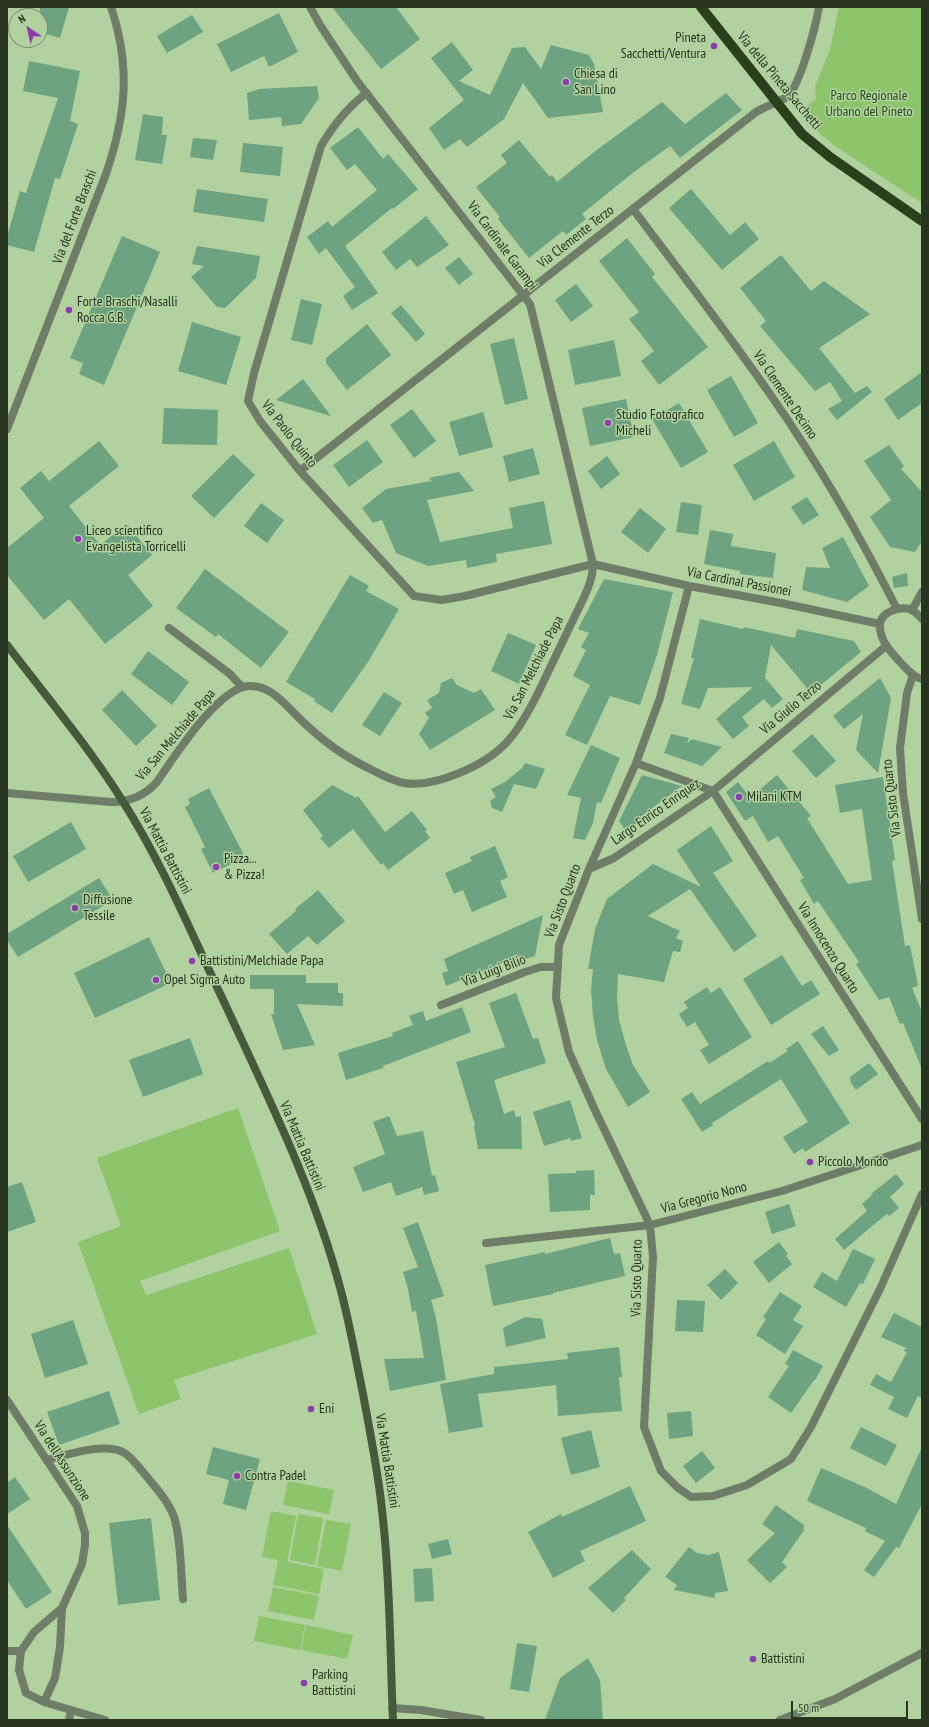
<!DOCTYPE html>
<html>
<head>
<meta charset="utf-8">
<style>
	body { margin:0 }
	#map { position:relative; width:929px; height:1727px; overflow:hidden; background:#b1d29f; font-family:"PT Sans Narrow",sans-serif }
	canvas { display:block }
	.frame { position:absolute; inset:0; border:8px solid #273420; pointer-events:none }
	.north { position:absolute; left:8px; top:8px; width:40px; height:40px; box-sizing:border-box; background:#b1d29f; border:1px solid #7a936c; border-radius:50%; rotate:326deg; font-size:11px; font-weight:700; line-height:16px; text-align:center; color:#273420 }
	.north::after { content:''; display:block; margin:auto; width:14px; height:18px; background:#8c3cac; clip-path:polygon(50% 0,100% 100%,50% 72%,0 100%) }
	.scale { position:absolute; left:791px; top:1701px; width:117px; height:18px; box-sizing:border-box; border:2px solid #273420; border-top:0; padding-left:5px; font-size:12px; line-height:14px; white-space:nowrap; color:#273420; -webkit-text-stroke:3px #b1d29f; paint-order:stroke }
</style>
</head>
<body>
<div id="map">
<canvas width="929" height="1727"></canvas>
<div class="frame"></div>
<div class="north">N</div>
<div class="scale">50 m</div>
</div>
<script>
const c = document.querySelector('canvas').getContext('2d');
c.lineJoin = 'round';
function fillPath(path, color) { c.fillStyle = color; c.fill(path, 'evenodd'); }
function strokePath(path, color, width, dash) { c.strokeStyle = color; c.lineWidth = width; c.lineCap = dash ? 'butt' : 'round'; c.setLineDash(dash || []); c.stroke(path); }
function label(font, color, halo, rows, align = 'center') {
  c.font = font + ' "PT Sans Narrow",sans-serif'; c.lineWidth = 3; c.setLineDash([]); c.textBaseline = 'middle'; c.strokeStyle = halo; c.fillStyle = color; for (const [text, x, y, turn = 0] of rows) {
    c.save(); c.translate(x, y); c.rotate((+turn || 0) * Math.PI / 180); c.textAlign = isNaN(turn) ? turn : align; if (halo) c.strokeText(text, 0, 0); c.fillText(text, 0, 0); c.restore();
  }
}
fillPath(new Path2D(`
	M839,7h83v196l-87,-57 -15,-12 -19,-23 15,-12 -1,-12 15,-38z
	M238,1108l42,123 -140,50 6,14 143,-47 28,86 -143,46 7,19 -42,15 -61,-172 43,-16 -24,-68z
	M288,1481l46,9 -5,24 -46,-9z
	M271,1511l25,5 -9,46 37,7 -5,25 -46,-9 5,-25 -16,-3z
	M298,1514l25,4 -8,47 -25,-5z
	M326,1520l25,4 -9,47 -25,-5z
	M273,1587l46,9 -5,24 -46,-9z
	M259,1616l46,9 -5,25 -46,-9z
	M306,1625l47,10 -6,24 -46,-9z`), '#8dc56c');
fillPath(new Path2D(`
	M40,7h29l-9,31 -20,-6z
	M332,7h64l24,32 -39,30z
	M279,13l19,39 -29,15 -5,-11 -33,16 -14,-28z
	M192,15l11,17 -36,21 -10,-17z
	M452,42l21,28 -14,11 31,14 22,-47 13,-1 16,22 10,-24 38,10 5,9 9,48 -55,6 -25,-35 -19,36 -37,28 -7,-8 -16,11 -15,-22 35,-28 -33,-42z
	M29,61l51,10 -10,50 8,3 -18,55 -5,-1 -21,74 -27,-7v-8l13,-46 6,2 32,-95 -35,-7z
	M317,86l2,12 -18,26 -19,2 -1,-9 -32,3 -2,-27 13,-4z
	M726,93l16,17 -62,48 -10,-12 -36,26 -52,42 4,5 -20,16 -3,-4 -34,27 -31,-39 2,-2 -24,-30 31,-24 -6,-8 18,-15 31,37 2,-2 5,7 37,-30 68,-50 23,22z
	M143,114l20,3 -1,18h5l-5,29 -27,-4z
	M358,127l25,32 5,-5 30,35 -25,20 -1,-1 -47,38 33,47 -26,17 -9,-14 12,-9 -29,-39 -7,6 -12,-17 21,-16 4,6 45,-37 -22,-26 -8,6 -17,-22z
	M193,138l24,2 -4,20 -23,-3z
	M243,143l40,4 -3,29 -40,-4z
	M197,189l71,10 -4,23 -71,-10z
	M691,189l39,46 15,-13 14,17 -37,31 -53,-62z
	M426,216l23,29 -32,22 -7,-8 -14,11 -14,-18z
	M122,236l38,16 -56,133 -25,-11 4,-11 -13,-5z
	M627,238l28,36 -3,3 56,70 -49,38 -18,-24 13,-10 -25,-32 10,-7 -40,-51z
	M197,246l63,10 -4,22 -31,30 -8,-1 -26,-30 13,-11 -12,-2z
	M781,255l30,36 13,-10 46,33 -51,34 36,45 12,-7 5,6 -35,28 -9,-11 14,-8 -12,-19 -15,9 -55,-65 6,-5 -26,-33z
	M459,257l14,17 -14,11 -14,-17z
	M576,284l17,22 -22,16 -16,-22z
	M301,299l21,5 -10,41 -21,-5z
	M401,305l24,29 -9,8 -25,-29z
	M192,322l49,15 -15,48 -48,-14z
	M367,324l24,31 -44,35 -21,-27v-5z
	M514,338l14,61 -23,6 -15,-61z
	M614,340l7,36 -46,9 -7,-35z
	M922,372v31l-24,17 -14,-21z
	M731,376l27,47 -24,14 -27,-47z
	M303,379l28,37 -55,-16z
	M626,399l8,38 -44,9 -8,-38z
	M679,403l29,49 -27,16 -29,-49z
	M164,408l54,2 -1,35 -55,-1z
	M412,409l24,32 -22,17 -24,-33z
	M483,412l10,35 -34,9 -10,-34z
	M367,440l16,22 -34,25 -16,-22z
	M99,441l20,25 -50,40 31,39 27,-21 25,31 -24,20 25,31 -48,38 -36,-45 -25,21 -37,-45v-27l37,-30 -24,-30 21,-17 8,10z
	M774,441l21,36 -41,24 -21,-36z
	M889,445l15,21 -3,3 21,23v49l-7,11 -25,-5 -20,-30 21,-17 -27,-39z
	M533,448l7,26 -31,8 -6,-26z
	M233,454l22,21 -41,43 -23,-22z
	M607,456l13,18 -19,15 -13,-18z
	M459,472l15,19 -47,9 13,42 73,-14 -4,-20 35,-7 8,43 -56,10 1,8 -30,6 -1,-8 -38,6 -32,-13 -14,-33 -9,3 -11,-15 24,-19 46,-8 -3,-3z
	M807,497l12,18 -16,10 -12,-18z
	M681,502l21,3 -4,30 -22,-3z
	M261,503l23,17 -17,23 -23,-17z
	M640,508l26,21 -18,24 -27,-21z
	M710,530l23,4 -2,12 45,7 -3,25 -33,-4v-3l-36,-7z
	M843,537l26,49 -22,16 -45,-12 4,-23 24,1 -8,-20z
	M205,569l84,63 -28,36 -43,-34 -2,3 -40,-29z
	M907,573l1,13 -14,2 -2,-11z
	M350,575l19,11 -3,5 33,18 -31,53 -36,51 -18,-12 1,-2 -29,-17z
	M604,579l69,13 -16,63 -17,50 -30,-9 -23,49 -22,-10 25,-50 -17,-9 13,-26 -5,-3 8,-14 -11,-4z
	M700,619l43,10 1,-2 51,11 2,-9 57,12 7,11 -50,41 -40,-48 -6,33 18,21 -11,9 -8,-9 -22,18 7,9 -16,13 -17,-20 37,-32 -45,1 -8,21 -19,-5 13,-46h-3z
	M508,633l28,12 -17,39 -28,-13z
	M148,651l41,31 -17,23 -41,-31z
	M452,678l5,7 17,8 7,-4 14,21 -65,40 -11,-16 10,-16 -4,-5 7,-5 -5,-8 12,-7 2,-10z
	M880,678l11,20 -13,75 -22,-23 7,-36 -19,15 -11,-13z
	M122,690l35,36 -21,20 -34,-36z
	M384,692l18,11 -22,33 -18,-11z
	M671,734l18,4 -2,5 5,-4 30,8 -20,19 -38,-13z
	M812,734l24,27 -20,17 -24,-27z
	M591,745l29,13 -19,45 -4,-1 -4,21 -8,17 -12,-2 8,-40 -14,-3z
	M525,763l20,6 -9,20 -22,-5 -12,28 -10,-4 -2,-7 6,-4 -5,-8 14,-7 17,-14z
	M642,775l40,11 -42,31 2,3 -16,11 -7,-10z
	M777,775l34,41 -4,2 41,66 24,-4 -10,-71 -22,4 -5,-28 48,-8 12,83 -3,1 13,85 5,-1 8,41 -6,2 10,24v57l-19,-46 -3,1 -11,-27 -10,3 -23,-36 3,-2 -41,-61 -4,3 -14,-24 4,-2 -26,-42 -10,6 -15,-26 -8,5 -19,-29 12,-10 12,16z
	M332,785l24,13 2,-2 27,36 27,-21 15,19 -2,1 5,7 -42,32 -5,-7 -2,2 -28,-36 -24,19 -9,-10 3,-2 -20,-26z
	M209,788l36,69 -32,16 -12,-24 4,-2 -20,-40 5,-3 -2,-5z
	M71,822l15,27 -58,33 -15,-26z
	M711,826l22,35 -20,12 44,63 -23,16 -44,-63 -42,27 32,15 -4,7 7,3 -3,11 -7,-1 -9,31 -46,-8 -1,24 2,22 7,25 7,20 17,27 -22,15 -22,-38 -9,-29 -4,-24 -2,-26 2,-21h-5l7,-40 12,-30 46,-35 48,23 -24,-37z
	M495,846l13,31 -8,4 7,16 -35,15 -9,-22 -9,4 -9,-21 27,-12 -2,-4z
	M99,878l14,22 -95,57 -11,-17v-6z
	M318,890l27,31 -28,24 -9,-9 -21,18 -18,-20 28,-24 -2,-1z
	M543,915l-8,41 -32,10v-3l-57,23 -4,-13 6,-2 -4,-12z
	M149,937l22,46 -76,35 -21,-45z
	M782,955l20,31 9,-6 9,14 -49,31 -28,-46z
	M250,975h56v8h32v10h5v13l-46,-2 18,41 -32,5 -12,-36h3v-25h-24z
	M707,987l4,6 9,-6 32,50 -43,27 -9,-14 9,-5 -14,-23 -8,5 -8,-13 9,-6 -4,-6z
	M516,993l17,46 5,-1 8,25 -52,17 10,34 10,-4 2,7 5,-1 1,33h-44l-4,-23 1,-1 -19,-63 49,-15 -16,-44z
	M462,1007l9,25 -88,34v2l-37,12 -8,-27 55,-17 -1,-3 21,-8 -4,-9 14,-5 3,10z
	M823,1026l16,24 -10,6 -18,-22z
	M190,1038l13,36 -60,23 -14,-37z
	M798,1041l52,82 -45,29 -2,-4 -9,6 -11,-17 25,-15 -27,-43 -69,44 1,2 -11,7 -21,-33 11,-7 8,12 68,-43 1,2 19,-12 -2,-2z
	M869,1063l9,11 -22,16 -5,-7 -1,-6z
	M570,1100l12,38 -11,3 -1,-3 -26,8 -11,-34z
	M389,1116l8,20 26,-5 9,45 3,-1 4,16 -15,4 -2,-8 -26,9 -5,-14 -28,10 -10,-25 32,-13 -12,-32z
	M594,1170l1,25h-5v15l-40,2 -2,-38 28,-1v-2z
	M896,1174l8,10 -14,13 9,11 -10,8 -2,-2 -10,8 -33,28 -9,-11 32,-28 -5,-7 10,-9 -1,-1z
	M22,1182l14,40 -29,10v-45z
	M789,1204l7,22 -24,8 -7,-22z
	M418,1222l26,74 -13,4 5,18 10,62 -56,11 -6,-32 40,-1 -8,-47 -4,1 -4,-23 -5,-17 15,-5 -15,-39z
	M610,1238l4,16 6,-1 5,23 -72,17v1l-60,12 -8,-41 60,-13v2z
	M779,1242l9,12 -2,2 6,8 -23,19 -16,-21z
	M853,1249l22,10 -12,25 -3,-1 -14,24 -33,-20 9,-15 15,9z
	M725,1269l13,14 -17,17 -14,-15z
	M780,1292l22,14 -9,14 10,6 -18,28 -29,-19 10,-16 -3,-2z
	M677,1300l28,1 -2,31 -28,-1z
	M894,1313l28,14v71l-4,-2 -11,22 -19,-9 6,-12 -24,-12 6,-11 15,8 16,-30 -3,-1 2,-3 -25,-11z
	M525,1317l17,2 4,19 -40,9 -3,-19z
	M73,1320l15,44 -43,14 -14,-44z
	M619,1347l3,30h-3l3,34 -64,5 -2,-31 -78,9 5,33 -34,6 -9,-49 54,-10v-7l74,-8 -1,-6z
	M793,1350l30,16 -8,14h-1l-23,33 -23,-16 21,-31 -4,-2z
	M109,1391l11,33 -61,21 -12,-33z
	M691,1411l2,25 -24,3 -2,-26z
	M861,1427l36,18 -11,21 -36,-18z
	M591,1430l9,37 -29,8 -10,-37z
	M213,1447l47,12 -14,51 -23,-6 6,-24 -23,-6z
	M922,1447v57l-23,44 -3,-1 -22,30 -10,-7 21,-29 -20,-10 1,-3 -59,-27 14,-33 44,19 31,17z
	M702,1451l13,17 -19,15 -13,-17z
	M15,1477l15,22 -23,15v-31z
	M630,1486l16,35 -66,30 5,10 -32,17 -25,-46 33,-18 1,3z
	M776,1505l28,20v5l-22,32 5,5 -17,16 -23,-23 28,-27 -13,-9z
	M151,1518l9,82 -42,5 -9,-82z
	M7,1525l45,67 -26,17 -19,-29z
	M448,1539l4,15 -20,5 -4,-15z
	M689,1547l8,6 11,2 11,-3 9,39 -13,2v5l-41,-8 3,-5 -12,-8z
	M632,1550l19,19 -27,29 2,2 -13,13 -25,-25z
	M432,1568l2,33 -19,1 -2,-33z
	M517,1643l20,3 -8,46 -19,-3z
	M588,1658l12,22 3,40h-58l15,-42z`), '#6da380');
strokePath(new Path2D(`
	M47,1460c20,-5 45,-14 65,-11 15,1 22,13 31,23 11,14 25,28 31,45 7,20 7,59 9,82`), '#6e7c68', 8);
strokePath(new Path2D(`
	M367,93c-20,14 -34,33 -46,53l-67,227 -6,28 12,20 40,50 114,125 28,4 23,-4 128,-32 96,22 92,17 99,21
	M633,209c47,63 95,124 139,188 47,67 88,139 125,212
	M300,471l456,-359c10,-6 23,-10 31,-15 13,-11 29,-72 32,-90
	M689,586l-29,112 -24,65 -47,106 -30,76 -3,53 13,54 25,56 56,117 3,32 -9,170 17,44 16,16 14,10 22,-1 34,-11 44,-26 20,-32 69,-138 42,-95
	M912,610l10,-18
	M922,619c-4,-4 -7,-8 -12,-10 -12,-3 -32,4 -30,19 1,14 11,24 20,34 7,7 13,15 22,17
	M169,628l61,46 12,13
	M913,675l-6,18 -7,55 3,45 19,126
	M636,763l77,28
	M713,791l209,328
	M7,793l104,9c17,0 33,-6 45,-19 18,-25 61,-95 93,-97 23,-1 37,20 52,34 24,23 44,37 73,51 10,5 19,10 30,12 17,3 38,-3 53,-9 45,-18 60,-39 81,-81 12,-25 24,-50 36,-75 8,-17 19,-35 19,-54l-63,-260 -173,-223 -37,-56 -10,-18
	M589,869l25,-11 99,-67 173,-145
	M441,1005l84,-33 16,-5h17
	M486,1243l164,-18 132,-34 140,-46
	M7,1400l70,106 8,27v12l-3,19 -20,44 -28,24 -13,19 -2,19 7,23 18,9 11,-24 5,-31 2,-39
	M7,1651h14
	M44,1702l61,18
	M392,1708l29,2 60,10
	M69,1720l2,-10
	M780,1720l55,-21 87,-46`), '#6e7c68', 8);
strokePath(new Path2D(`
	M7,429l99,-255c20,-59 25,-107 5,-167`), '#6e7c68', 8);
strokePath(new Path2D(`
	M7,645c39,51 81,101 115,155 41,64 70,135 103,204 43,93 90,187 116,287 9,34 15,69 22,103 7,38 15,77 19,116 8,69 8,140 11,210`), '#45593b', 8);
strokePath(new Path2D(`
	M701,7l101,127 28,23 92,64`), '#29401b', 10);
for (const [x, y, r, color] of [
	[714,46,4,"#8c3cac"],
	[566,82,4,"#8c3cac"],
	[69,310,4,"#8c3cac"],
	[608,423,4,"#8c3cac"],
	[78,539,4,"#8c3cac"],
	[739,797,4,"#8c3cac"],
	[216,867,4,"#8c3cac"],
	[75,908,4,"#8c3cac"],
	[192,961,4,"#8c3cac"],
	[156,980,4,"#8c3cac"],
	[810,1162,4,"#8c3cac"],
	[311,1409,4,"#8c3cac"],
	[237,1476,4,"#8c3cac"],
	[753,1659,4,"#8c3cac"],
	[304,1683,4,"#8c3cac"]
]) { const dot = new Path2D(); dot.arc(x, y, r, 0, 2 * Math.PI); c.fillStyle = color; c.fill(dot); strokePath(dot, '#b1d29f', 1.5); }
label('14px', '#273420', '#b1d29f', [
	["Pineta",706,38,"right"],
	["Sacchetti/Ventura",706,54,"right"],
	["Chiesa di",574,74],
	["San Lino",574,90],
	["Forte Braschi/Nasalli",77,302],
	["Rocca G.B.",77,318],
	["Studio Fotografico",616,415],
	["Micheli",616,431],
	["Liceo scientifico",86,531],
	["Evangelista Torricelli",86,547],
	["Milani KTM",747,797],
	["Pizza...",224,859],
	["& Pizza!",224,875],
	["Diffusione",83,900],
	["Tessile",83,916],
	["Battistini/Melchiade Papa",200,961],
	["Opel Sigma Auto",164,980],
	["Piccolo Mondo",818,1162],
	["Eni",319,1409],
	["Contra Padel",245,1476],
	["Battistini",761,1659],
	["Parking",312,1675],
	["Battistini",312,1691]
], 'left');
label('14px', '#273420', '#b1d29f', [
	["Via della Pineta Sacchetti",779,81,50],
	["Via del Forte Braschi",75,217,-69],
	["Via Clemente Terzo",576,237,-38],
	["Via Cardinale Garampi",502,246,53],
	["Via Clemente Decimo",785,395,56],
	["Via Paolo Quinto",289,434,52],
	["Via Cardinal Passionei",739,582,11],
	["Via San Melchiade Papa",534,668,-63],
	["Via Giulio Terzo",791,708,-40],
	["Via San Melchiade Papa",176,735,-50],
	["Via Sisto Quarto",892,798,-97],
	["Largo Enrico Enriquez",656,812,-35],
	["Via Mattia Battistini",165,851,62],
	["Via Sisto Quarto",563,901,-69],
	["Via Innocenzo Quarto",828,948,58],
	["Via Luigi Bilio",494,971,-21],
	["Via Mattia Battistini",302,1146,67],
	["Via Gregorio Nono",704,1198,-15],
	["Via Sisto Quarto",637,1278,-89],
	["Via dell'Assunzione",62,1461,57],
	["Via Mattia Battistini",387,1461,81]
]);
label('14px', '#2c461b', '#b1d29f', [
	["Parco Regionale",869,96],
	["Urbano del Pineto",869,112]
]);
</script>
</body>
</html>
